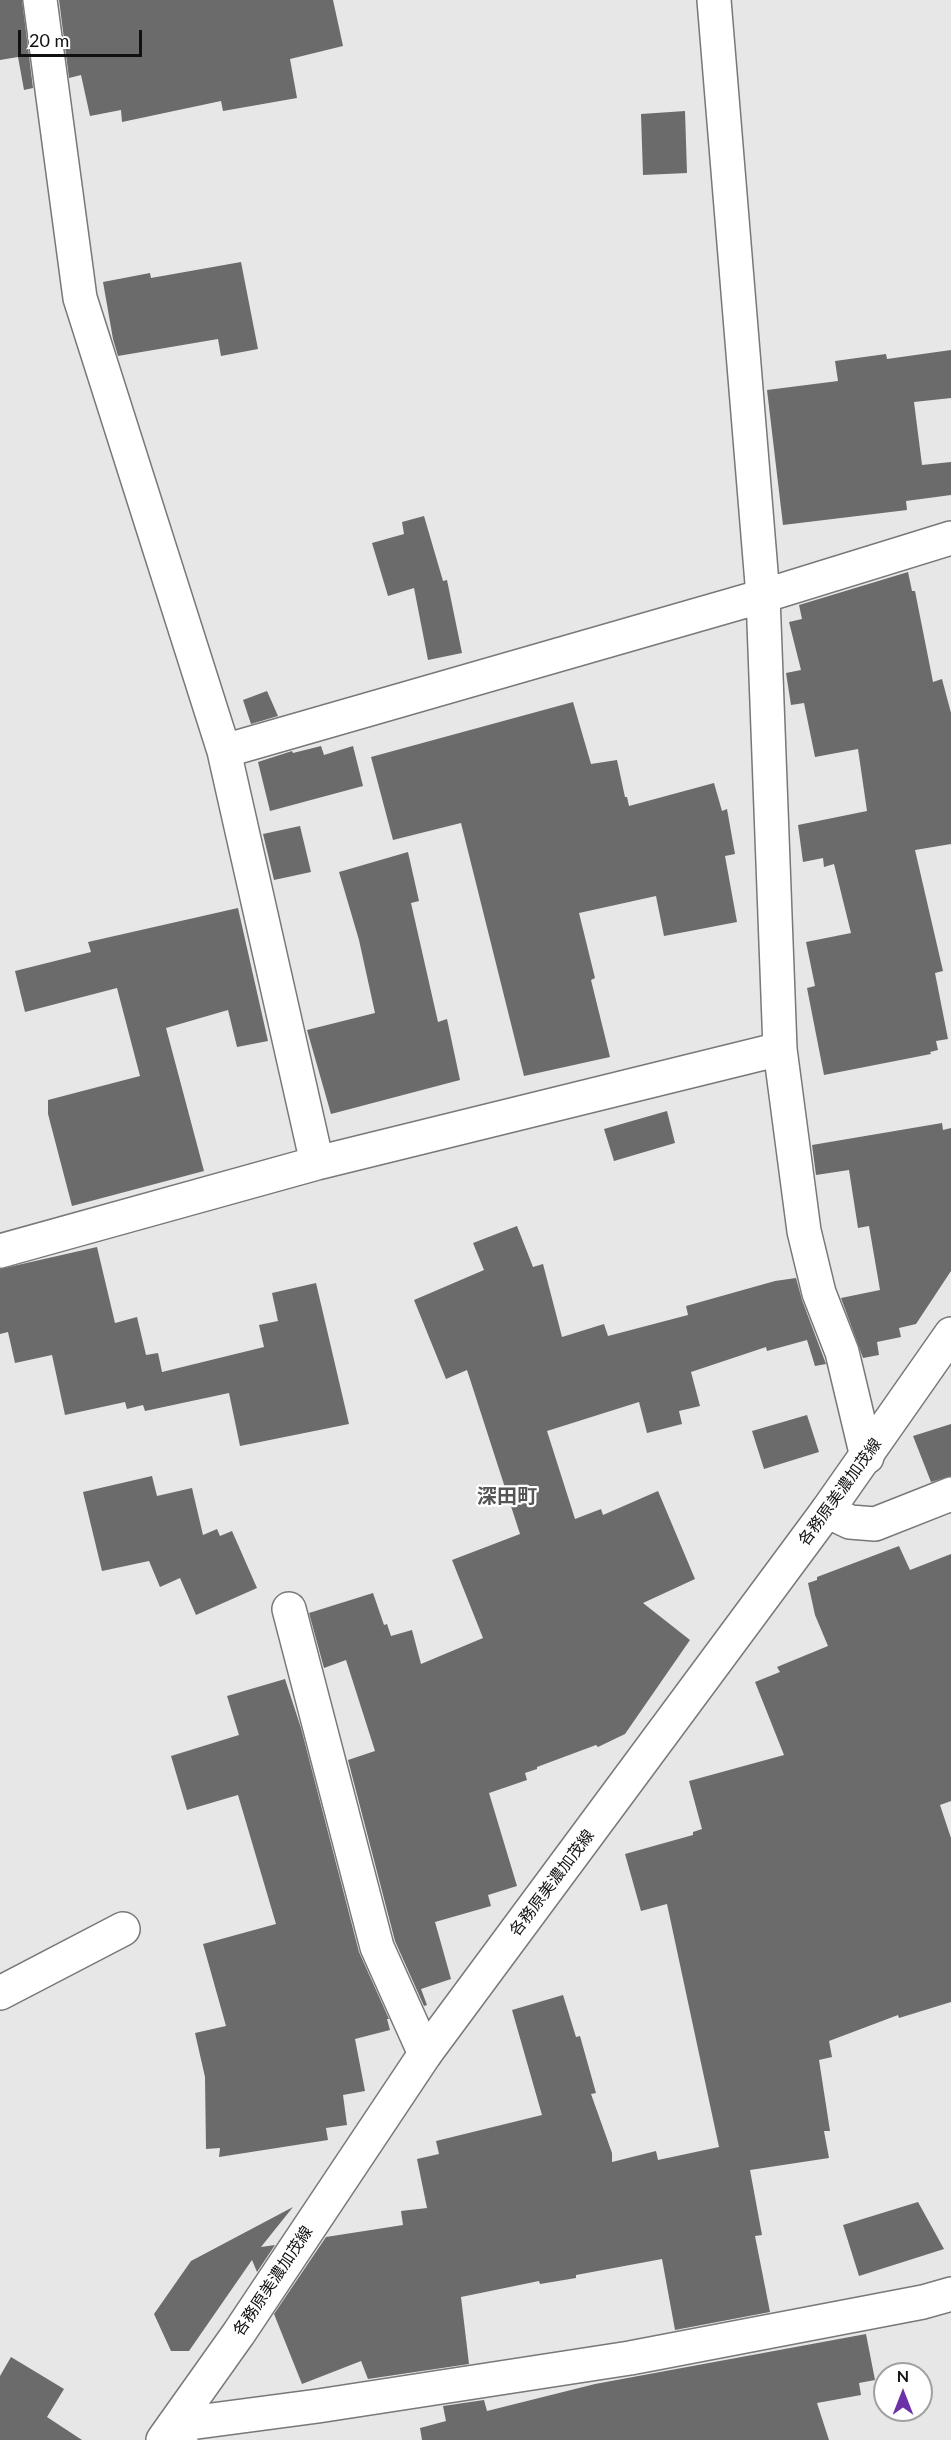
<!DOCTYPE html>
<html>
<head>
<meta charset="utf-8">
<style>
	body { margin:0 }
	#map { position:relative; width:951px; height:2440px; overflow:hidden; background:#e7e7e8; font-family:Lato,sans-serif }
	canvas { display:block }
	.north { position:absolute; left:873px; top:2362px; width:60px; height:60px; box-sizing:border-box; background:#fff; border:2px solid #a0a0a0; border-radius:50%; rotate:0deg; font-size:16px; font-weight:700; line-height:24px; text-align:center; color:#111 }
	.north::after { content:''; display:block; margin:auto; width:21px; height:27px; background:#6c31a7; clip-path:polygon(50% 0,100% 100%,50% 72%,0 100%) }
	.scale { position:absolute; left:18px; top:30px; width:124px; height:27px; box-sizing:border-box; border:3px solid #111; border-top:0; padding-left:8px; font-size:18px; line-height:21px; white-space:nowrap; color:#111; -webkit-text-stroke:4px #fff; paint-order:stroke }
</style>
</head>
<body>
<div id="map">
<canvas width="951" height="2440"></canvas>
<div class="north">N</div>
<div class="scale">20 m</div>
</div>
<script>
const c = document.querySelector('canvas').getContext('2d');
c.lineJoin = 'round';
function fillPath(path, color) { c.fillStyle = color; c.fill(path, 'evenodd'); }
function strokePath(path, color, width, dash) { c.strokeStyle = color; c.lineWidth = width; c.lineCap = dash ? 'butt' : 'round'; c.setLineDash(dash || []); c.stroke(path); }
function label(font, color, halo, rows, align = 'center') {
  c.font = font + ' Lato,"Noto Sans JP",sans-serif'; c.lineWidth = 4.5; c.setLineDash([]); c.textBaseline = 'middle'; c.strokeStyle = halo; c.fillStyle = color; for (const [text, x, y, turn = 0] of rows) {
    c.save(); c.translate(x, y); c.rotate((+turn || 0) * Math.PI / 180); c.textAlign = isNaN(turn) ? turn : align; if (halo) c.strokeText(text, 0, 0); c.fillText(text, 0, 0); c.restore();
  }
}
fillPath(new Path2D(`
	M0,0h22l11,88 -9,2 -6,-33 -18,3z
	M59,0h274l10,46 -53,13 7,39 -74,13 -2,-10 -99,21 -1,-12 -31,6 -9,-41 -12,3z
	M685,111l2,62 -44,2 -2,-61z
	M241,262l17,87 -37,7 -3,-17 -100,17 -5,-17 -10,-57 47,-9 1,5z
	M951,350v48l-37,4 8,63 29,-3v33l-45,6 1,9 -124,15 -16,-135 71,-9 -3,-20 51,-7 1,5z
	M424,516l19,65 4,-1 15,73 -34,7 -14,-72 -26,8 -16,-53 32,-9 -2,-12z
	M908,572l4,19h3l18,91 9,-3 9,34v131l-36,6 28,121 -8,2 13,66 -12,2 2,9 -8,2 1,2 -107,21 -17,-87 8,-2 -9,-44 45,-9 -17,-69 -10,3 -1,-9 -20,4 -5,-37 69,-14 -9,-62 -43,8 -11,-54 -13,2 -5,-32 15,-3 -12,-48 13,-3 -3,-14z
	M267,691l11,25 -27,8 -8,-24z
	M573,702l18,62 26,-4 8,37h2l2,9 85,-23 8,28 5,-2 8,45 -10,2 12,66 -73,14 -8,-40 -77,17 16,65 -4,2 19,77 -86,19 -63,-253 -68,17 -22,-83z
	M321,746l3,9 29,-9 10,40 -93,25 -12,-49 34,-11 1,2z
	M300,826l11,46 -37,8 -11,-46z
	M408,852l11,49 -8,2 27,119 9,-3 13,61 -129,34 -24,-84 68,-17 -16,-73 -20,-68z
	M238,908l30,133 -31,6 -9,-37 -62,18 38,143 -132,35 -24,-92v-14l92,-24 -23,-88 -92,24 -10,-41 76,-19 -3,-10z
	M667,1111l8,32 -61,18 -10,-32z
	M942,1123l1,7 8,-2v143l-35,53 -17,4 2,9 -24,5 2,13 -16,3 -22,-60 39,-8 -11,-64 -11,2 -9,-58 -33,5 -4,-30z
	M517,1226l16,41 10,-3 19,73 42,-13 4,12 80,-21 -2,-9 89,-25 21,-3 6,22 24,64 -11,2 -8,-26 -40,11 -1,-4 -75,25 9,34 -21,5 3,13 -35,9 -8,-31 -92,29 28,88 26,-10 2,6 55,-24 37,88 -52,24 47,37 -65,94 -27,13 -2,-2 -59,22v2l-12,4 2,7 -38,13 28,93 -29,9 3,11 -56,16 16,57 -30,10 6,16 -3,1 -29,-65 -47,-181 27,-9 -29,-91 -22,8 -15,-55 64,-20 11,32 3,-1 4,12 21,-6 9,34 62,-26 -31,-78 68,-26 -53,-164 -21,9 -32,-79 70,-30 -11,-27z
	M97,1247l18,76 22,-6 9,38 12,-2 4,19 102,-25 -5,-22 19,-4 -6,-28 44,-10 33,141 -109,22 -11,-53 -84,18 -2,-6 -16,4 -2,-7 -60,13 -13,-60 -37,8 -7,-31 -8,2v-65z
	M807,1415l12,37 -55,17 -12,-38z
	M951,1424v52l-20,6 -18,-46z
	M152,1476l5,20 35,-8 11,47 14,-6 3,7 12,-5 25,57 -61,27 -16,-37 -20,9 -11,-26 -47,10 -19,-79z
	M899,1546l11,24 41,-16v247l-11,4 11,33v164l-52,16 -1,-3 -69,26 3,16 -13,3 11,71h-6l5,27 -79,12 12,65 -7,1 15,76 -95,18 -13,-71 -86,16v3l-36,6 -1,-3 -78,16 8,67 -101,15 -7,-18 -59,23 -28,-70 52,-77 77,-12 -2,-14 26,-3 -10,-49 22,-5 -3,-13 106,-26 -30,-105 51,-15 13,42 4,-1 16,57 -5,1 21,59v9l44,-11 2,9 61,-13 -52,-243 -26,7 -16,-57 68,-19v-3l9,-3 -13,-48 95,-26 -29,-73 25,-10 -3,-5 51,-21 -13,-31 -7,-32 9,-3v-3z
	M285,1679l16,49 58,224 30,67h-2l3,11 -35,9 10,52 -22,4 4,30 -21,3 2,12 -109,17 1,-9 -14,1 -1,-72 -10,-44 31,-7 -23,-82 73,-20 -38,-129 -51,15 -16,-54 68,-21 -12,-39z
	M918,2202l26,47 -85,27 -16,-51z
	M293,2207l-32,40 14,-2 -18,27 -5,-12 -63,91h-18l-17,-37 37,-53z
	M866,2334l9,46 -16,3 2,12 -44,8 12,37h-407l-2,-12 26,-7 -3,-15 41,-6 3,11 108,-27z
	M11,2357l53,32 -17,28 35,23h-82v-64z`), '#6c6b6b');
const minor = new Path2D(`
	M40,0l40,298 144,453 93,412
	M714,0l49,596 17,453 24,182 15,62 23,59 25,105
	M224,751l539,-155 188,-58
	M0,1251l317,-88 463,-114
	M827,1511l23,11 25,2 76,-30
	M289,1609l88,338 48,107
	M0,1993l123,-64
	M181,2440l-7,-15 144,-19 312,-48 293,-56 28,-8`);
const major = new Path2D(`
	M163,2440l76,-107 186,-279 402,-543 124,-177`);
strokePath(minor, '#78787a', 36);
strokePath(major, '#78787a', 36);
strokePath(minor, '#fff', 33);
strokePath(major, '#fff', 33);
label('16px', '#111', '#fff', [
	["各務原美濃加茂線",840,1492,-54],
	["各務原美濃加茂線",552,1883,-53],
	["各務原美濃加茂線",273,2281,-56]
]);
label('bold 20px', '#555556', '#fff', [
	["深田町",507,1497]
]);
</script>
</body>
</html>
